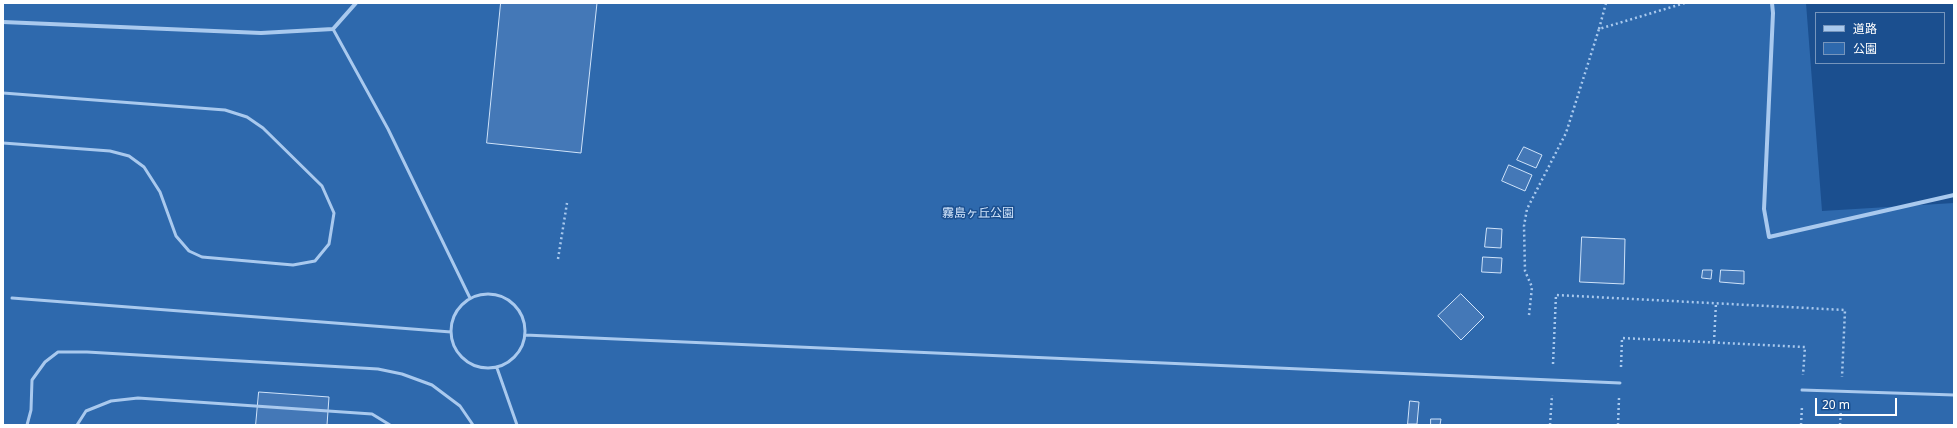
<!DOCTYPE html>
<html>
<head>
<meta charset="utf-8">
<style>
	body { margin:0 }
	#map { position:relative; width:1957px; height:428px; overflow:hidden; background:#1b4f8f; font-family:"Noto Sans","Noto Sans JP",sans-serif }
	canvas { display:block }
	.frame { position:absolute; inset:0; border:4px solid #fff; pointer-events:none }
	.legend { position:absolute; left:1815px; top:12px; width:130px; height:52px; box-sizing:border-box; background:#1b4f8f; border:1px solid #7695bc; margin:0; padding:5px 7px; list-style:none; font-size:12px; color:#fff }
	.legend li { display:flex; align-items:center; gap:8px; height:20px }
	.legend b { width:20px; border:1px solid #7695bc }
	.scale { position:absolute; left:1815px; top:398px; width:82px; height:18px; box-sizing:border-box; border:2px solid #fff; border-top:0; padding-left:5px; font-size:12px; line-height:14px; white-space:nowrap; color:#fff; -webkit-text-stroke:3px #1b4f8f; paint-order:stroke }
</style>
</head>
<body>
<div id="map">
<canvas width="1957" height="428"></canvas>
<div class="frame"></div>
<ul class="legend">
<li><b style="height:5px;background:#a9c9ee"></b>道路</li>
<li><b style="height:11px;background:#2e69ad"></b>公園</li>
</ul>
<div class="scale">20 m</div>
</div>
<script>
const c = document.querySelector('canvas').getContext('2d');
c.lineJoin = 'round';
function fillPath(path, color) { c.fillStyle = color; c.fill(path, 'evenodd'); }
function strokePath(path, color, width, dash) { c.strokeStyle = color; c.lineWidth = width; c.lineCap = dash ? 'butt' : 'round'; c.setLineDash(dash || []); c.stroke(path); }
function label(font, color, halo, rows, align = 'center') {
  c.font = font + ' "Noto Sans","Noto Sans JP",sans-serif'; c.lineWidth = 3; c.setLineDash([]); c.textBaseline = 'middle'; c.strokeStyle = halo; c.fillStyle = color; for (const [text, x, y, turn = 0] of rows) {
    c.save(); c.translate(x, y); c.rotate((+turn || 0) * Math.PI / 180); c.textAlign = isNaN(turn) ? turn : align; if (halo) c.strokeText(text, 0, 0); c.fillText(text, 0, 0); c.restore();
  }
}
fillPath(new Path2D(`
	M3,3h1803l16,208 132,-8v222h-1951z`), '#2e69ad');
const building = new Path2D(`
	M501,3h96l-16,150 -94,-10z
	M1524,147l18,8 -6,13 -19,-8z
	M1509,165l23,10 -7,16 -23,-10z
	M1487,228l15,1 -1,19 -16,-1z
	M1582,237l43,2 -1,45 -44,-2z
	M1483,257l19,1 -1,15 -19,-1z
	M1703,270h9l-1,9 -9,-1z
	M1721,270l23,1v13l-24,-2z
	M1461,294l23,23 -23,23 -23,-24z
	M259,392l70,5 -2,28h-71z
	M1410,401l9,1 -2,22h-9z
	M1431,419h10l-1,6h-9z`);
fillPath(building, '#4478b7');
strokePath(building, '#cfe3fa', 1);
strokePath(new Path2D(`
	M1599,29l7,-26
	M558,259l9,-56
	M1529,315l3,-28 -7,-16 -1,-45 3,-17 39,-76 33,-104 86,-26
	M1714,342l2,-39
	M1553,364l3,-69 289,15 -3,67
	M1621,367l1,-29 183,9 -2,28
	M1550,425l2,-30
	M1618,425l1,-27
	M1801,425l1,-19
	M1840,425l1,-17`), '#a9c9ee', 2.5, [2, 3]);
strokePath(new Path2D(`
	M333,29l55,100 82,169
	M3,93l222,17 22,7 16,11 59,58 12,27 -5,31 -14,17 -22,4 -91,-8 -13,-6 -13,-15 -16,-44 -16,-25 -15,-11 -19,-5 -107,-8
	M451 331a37 37 0 1 1 74 0a37 37 0 1 1-74 0Z
	M12,298l439,34
	M525,335l1095,48
	M497,368l20,57
	M1802,390l152,5
	M27,425l4,-15 1,-30 13,-18 13,-10h29l291,17 24,5 30,11 28,21 13,19
	M77,425l9,-14 25,-10 27,-3 234,16 18,11`), '#a9c9ee', 3);
strokePath(new Path2D(`
	M1772,3l1,10 -9,196 5,28 185,-42
	M3,22l258,11 72,-4 23,-26`), '#a9c9ee', 4);
label('12px', '#cfe3fa', '#1b4f8f', [
	["霧島ヶ丘公園",978,214]
]);
</script>
</body>
</html>
